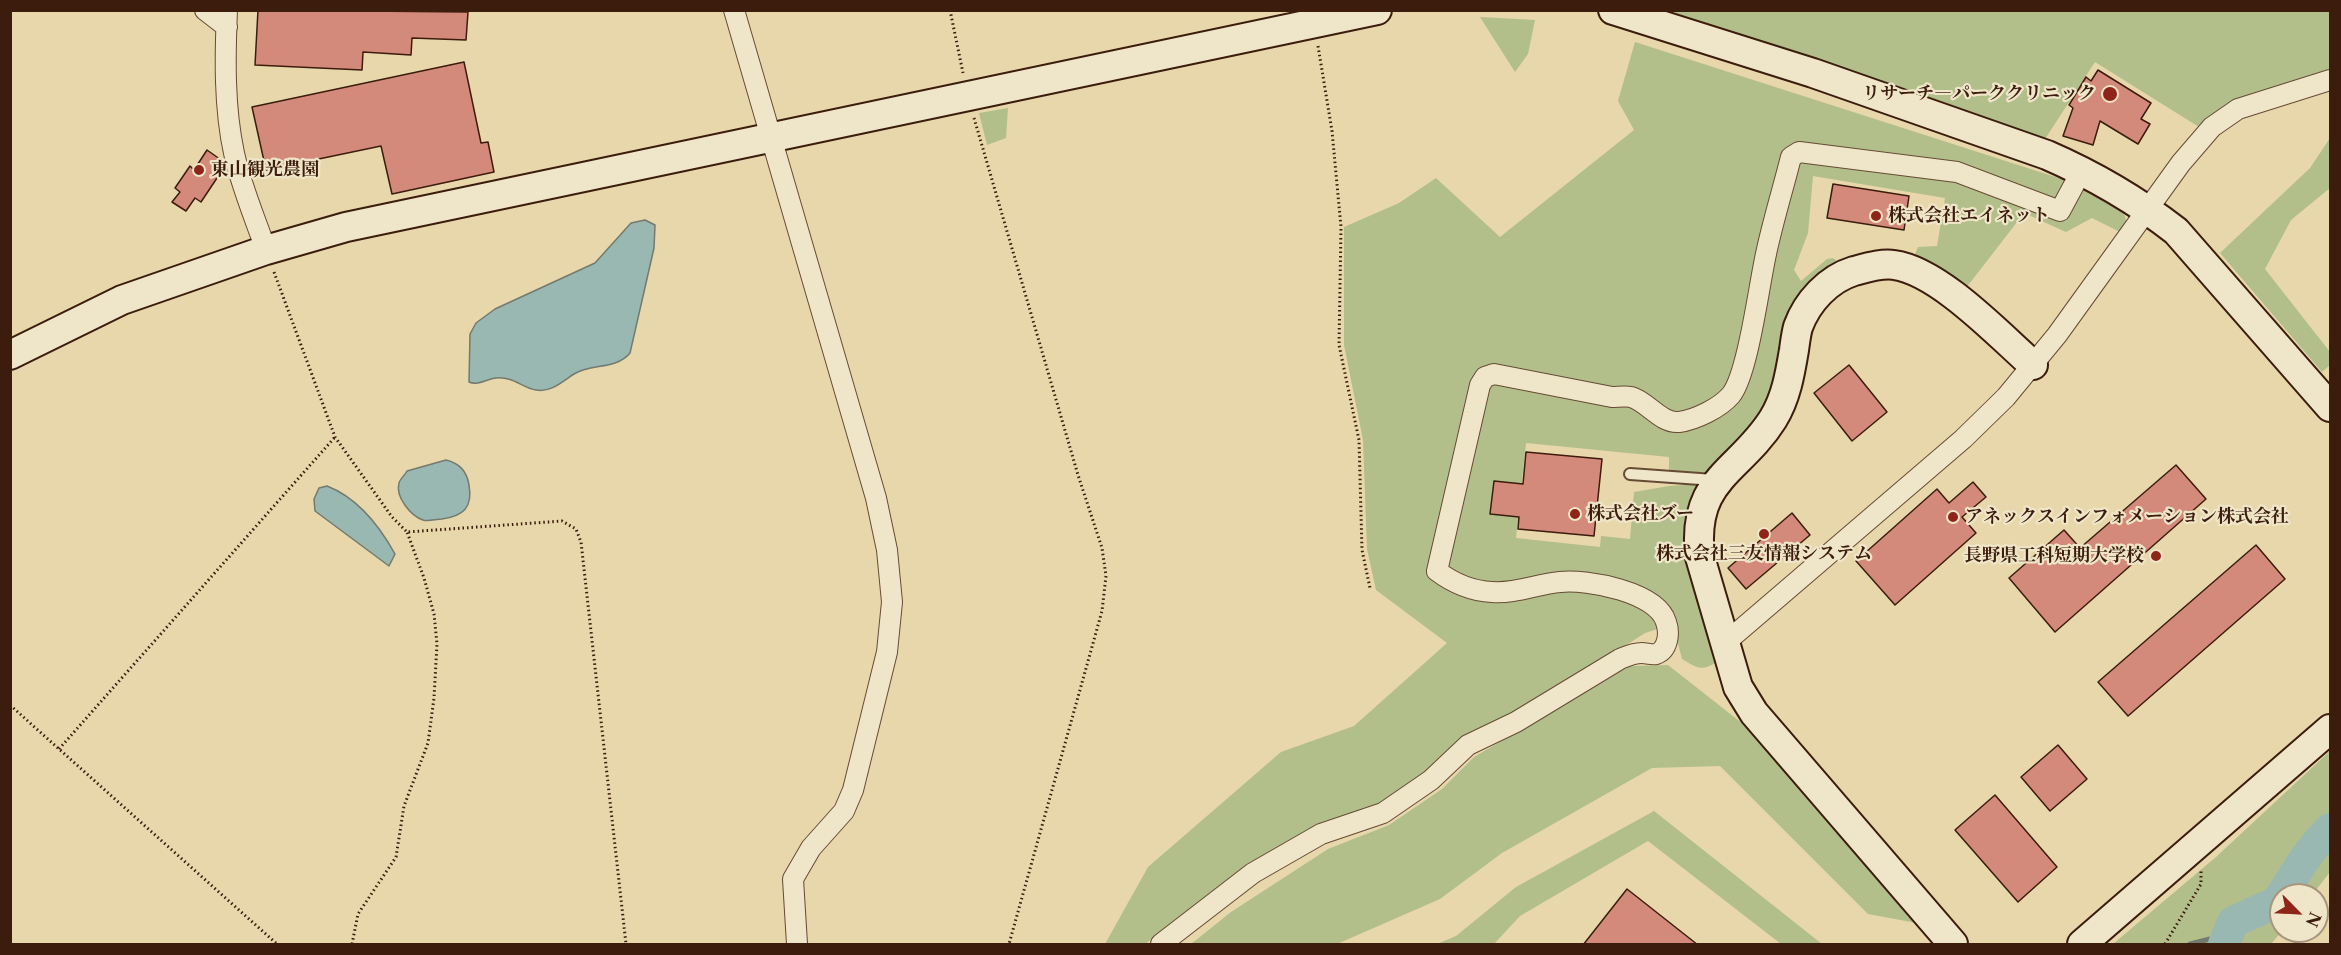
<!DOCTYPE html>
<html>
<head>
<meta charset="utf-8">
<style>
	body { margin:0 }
	#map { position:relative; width:2341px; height:955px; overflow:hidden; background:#e7d7aa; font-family:"Libre Caslon Text",serif }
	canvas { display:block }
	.frame { position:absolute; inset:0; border:12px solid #3b1c0d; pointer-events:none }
	.north { position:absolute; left:2269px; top:883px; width:60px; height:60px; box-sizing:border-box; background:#efe5c8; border:2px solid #a7957d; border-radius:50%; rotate:114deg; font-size:16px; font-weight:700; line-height:24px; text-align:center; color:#3b1c0d }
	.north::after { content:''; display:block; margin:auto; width:21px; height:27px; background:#8f2418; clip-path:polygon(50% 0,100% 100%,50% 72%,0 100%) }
</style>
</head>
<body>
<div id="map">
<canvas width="2341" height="955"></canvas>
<div class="frame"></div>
<div class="north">N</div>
</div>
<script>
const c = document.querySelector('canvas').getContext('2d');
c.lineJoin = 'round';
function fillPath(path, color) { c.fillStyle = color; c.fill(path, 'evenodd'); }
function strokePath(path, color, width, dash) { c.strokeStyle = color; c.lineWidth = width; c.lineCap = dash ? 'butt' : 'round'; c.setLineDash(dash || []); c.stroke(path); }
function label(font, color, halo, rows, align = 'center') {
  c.font = font + ' "Libre Caslon Text","Noto Serif JP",serif'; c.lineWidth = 4.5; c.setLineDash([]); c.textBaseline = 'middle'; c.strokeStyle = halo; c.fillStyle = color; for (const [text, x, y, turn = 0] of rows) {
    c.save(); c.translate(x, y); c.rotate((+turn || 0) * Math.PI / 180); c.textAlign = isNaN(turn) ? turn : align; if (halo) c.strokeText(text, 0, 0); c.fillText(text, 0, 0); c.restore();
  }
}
fillPath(new Path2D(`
	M1650,11h680v61l-97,29 -34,26 -104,-65 -50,77z
	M1480,17l55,3 -7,34 -13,18z
	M1635,42l430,138 24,11 35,23 3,10 -5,9 -30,-15 -26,14 -42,-19 -61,79 -51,-30 6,-15 19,-1 8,-48 -132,-22 -5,57 -14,37 7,11 26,-22 6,-1 4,3 -1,4 -69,150 -57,58 -41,-2v-14l-143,-14 -10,95 84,9 1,-11 29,3 4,-47 35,-6 31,-2 17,171 -2,8c-15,9 -19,4 -33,-4l-9,-35 -28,9 -265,171 -132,63 -103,77h-40l43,-77 133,-115 73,-26 93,-83 -71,-53 -9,-41 -4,-109 -19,-95v-118l55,-24 37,-25 64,59 134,-107 -16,-29z
	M1008,108l-2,30 -19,7 -8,-32z
	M2330,138v50l-39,32 -26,49 65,83v13l-8,7 -102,-119 90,-85z
	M1668,665l103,81 151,178 -54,-10 -148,-148 -68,2 -150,85 -62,46 -103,45h-146l40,-32 97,-63 61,-24 53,-36 32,-32 156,-91z
	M2330,751v121l-18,23h-31l1,36 -11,13h-158l103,-87z
	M1654,811l168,133h-41l-133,-103 -128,75 -26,28h-57l19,-8 60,-49z`), '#b2bf8b');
const water = new Path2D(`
	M645,220l10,5 -1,23 -24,105c-14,17 -39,10 -56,21 -11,7 -23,19 -38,16 -13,-2 -24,-14 -40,-12 -9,1 -18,8 -27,4l1,-48 6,-11 19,-14 100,-46 36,-40z
	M446,460c13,3 21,11 23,25 4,23 -6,31 -27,34 -6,0 -14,3 -19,1 -12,-4 -28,-23 -24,-37 1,-4 6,-8 8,-12z
	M327,486c31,12 52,39 68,68l-6,12 -74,-55 -1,-12 5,-11z`);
fillPath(water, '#99b8b1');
strokePath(water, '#737a6f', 1.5);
strokePath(new Path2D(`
	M2190,944l28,-7 7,4`), '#737a6f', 5);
strokePath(new Path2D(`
	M2282,895c14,-23 28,-47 48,-66
	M2224,944l9,-22 44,-20 4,-6`), '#99b8b1', 32);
const building = new Path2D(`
	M258,10l210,2 -2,28 -54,-2 -1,17 -48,-3 -1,18 -107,-5z
	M464,62l17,81 7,-1 6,30 -102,22 -11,-48 -115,24 -14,-63z
	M2098,70l53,33 -10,16 9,5 -12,20 -38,-23 -7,24 -30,-9 10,-28 -4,-3 17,-28 5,4z
	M207,150l17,12 1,4 -24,36 -6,-4 -9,13 -14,-9 8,-10 -5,-4 15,-22 4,4z
	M1833,184l76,12 -5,34 -77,-12z
	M1849,365l38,47 -35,29 -38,-48z
	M1526,452l76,7 -8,77 -76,-7 1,-12 -29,-3 4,-33 29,3z
	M2176,465l30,34 -151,133 -46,-54 55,-48 16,18z
	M1973,482l13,15 -24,20 14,16 -81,72 -39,-44 81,-72 12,14z
	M1792,513l18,22 -64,54 -18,-21z
	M2256,545l29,34 -157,137 -30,-34z
	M2058,745l29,34 -37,32 -29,-34z
	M1995,795l62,72 -39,35 -63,-72z
	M1627,889l71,56h-115z`);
fillPath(building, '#d48a7a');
strokePath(building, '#3b1c0d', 1.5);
const lane = new Path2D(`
	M1630,474l84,6`);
const street = new Path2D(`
	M205,10l22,17
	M227,10c-2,47 -3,97 7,143 7,33 21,65 32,97
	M734,10l142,488 11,52 5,52 -5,50 -34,138 -9,21 -33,37 -18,31 4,65
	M1725,643l238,-204 43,-42 51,-62 124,-172 31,-36 26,-18 92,-29
	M1161,944l92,-71 68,-39 62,-21 48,-33 37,-35 48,-23 104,-63c7,-3 13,-6 22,-6 4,0 10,2 14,1 12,-4 14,-21 10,-32 -9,-30 -78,-43 -106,-40 -23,2 -45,12 -68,10 -21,-1 -39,-9 -55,-21l43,-186 5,-8 9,-3 118,23c6,0 13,-1 19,0 16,4 30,27 48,25 16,-2 41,-14 52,-27 17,-21 28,-110 35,-141 7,-33 17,-65 25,-97l8,-5 158,20 103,39 22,-41`);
const secondary = new Path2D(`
	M1613,10l200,63 234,82c46,20 89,45 129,76l154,176
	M10,355l112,-55 144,-50 80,-23 1031,-217
	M1953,944l-199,-231 -16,-26 -38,-130c-9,-79 39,-84 73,-138 13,-21 17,-45 21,-69 1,-7 2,-16 4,-23 9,-25 30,-48 56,-56 12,-3 27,-8 40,-6 45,6 105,70 139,100
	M2082,944l248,-215`);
strokePath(lane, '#664b34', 14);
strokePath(street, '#664b34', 22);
strokePath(secondary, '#3b1c0d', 32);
strokePath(new Path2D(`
	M950,10l13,63
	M1318,46l14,85 9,96 -2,118 20,95 3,110 8,38
	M974,118l104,357 24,73 4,28 -4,35 -93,333
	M274,272l61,165 57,80 15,15 155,-11 14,8 5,13 45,402
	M10,705l267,239
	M59,749l276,-312
	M352,944l6,-30 38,-57 8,-51 24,-63 6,-45 3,-54 -3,-30 -10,-36 -17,-46
	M2165,944l36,-60v-13`), '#3b1c0d', 3, [1.5, 3]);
strokePath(lane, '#efe5c8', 10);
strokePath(street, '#efe5c8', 20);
strokePath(secondary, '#efe5c8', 28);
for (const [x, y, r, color] of [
	[2110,94,8,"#8f2418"],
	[199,170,6,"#8f2418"],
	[1876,216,6,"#8f2418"],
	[1575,514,6,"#8f2418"],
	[1953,517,6,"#8f2418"],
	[1764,534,6,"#8f2418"],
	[2156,556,6,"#8f2418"]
]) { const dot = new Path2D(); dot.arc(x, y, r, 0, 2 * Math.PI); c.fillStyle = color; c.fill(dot); strokePath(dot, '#efe5c8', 2); }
label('bold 18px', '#3b1c0d', '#efe5c8', [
	["リサーチ―パーククリニック",2096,94,"right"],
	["東山観光農園",211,170],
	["株式会社エイネット",1888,216],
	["株式会社ズー",1587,514],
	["アネックスインフォメーション株式会社",1965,517],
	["株式会社三友情報システム",1764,554,"center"],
	["長野県工科短期大学校",2144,556,"right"]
], 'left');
</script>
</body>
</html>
